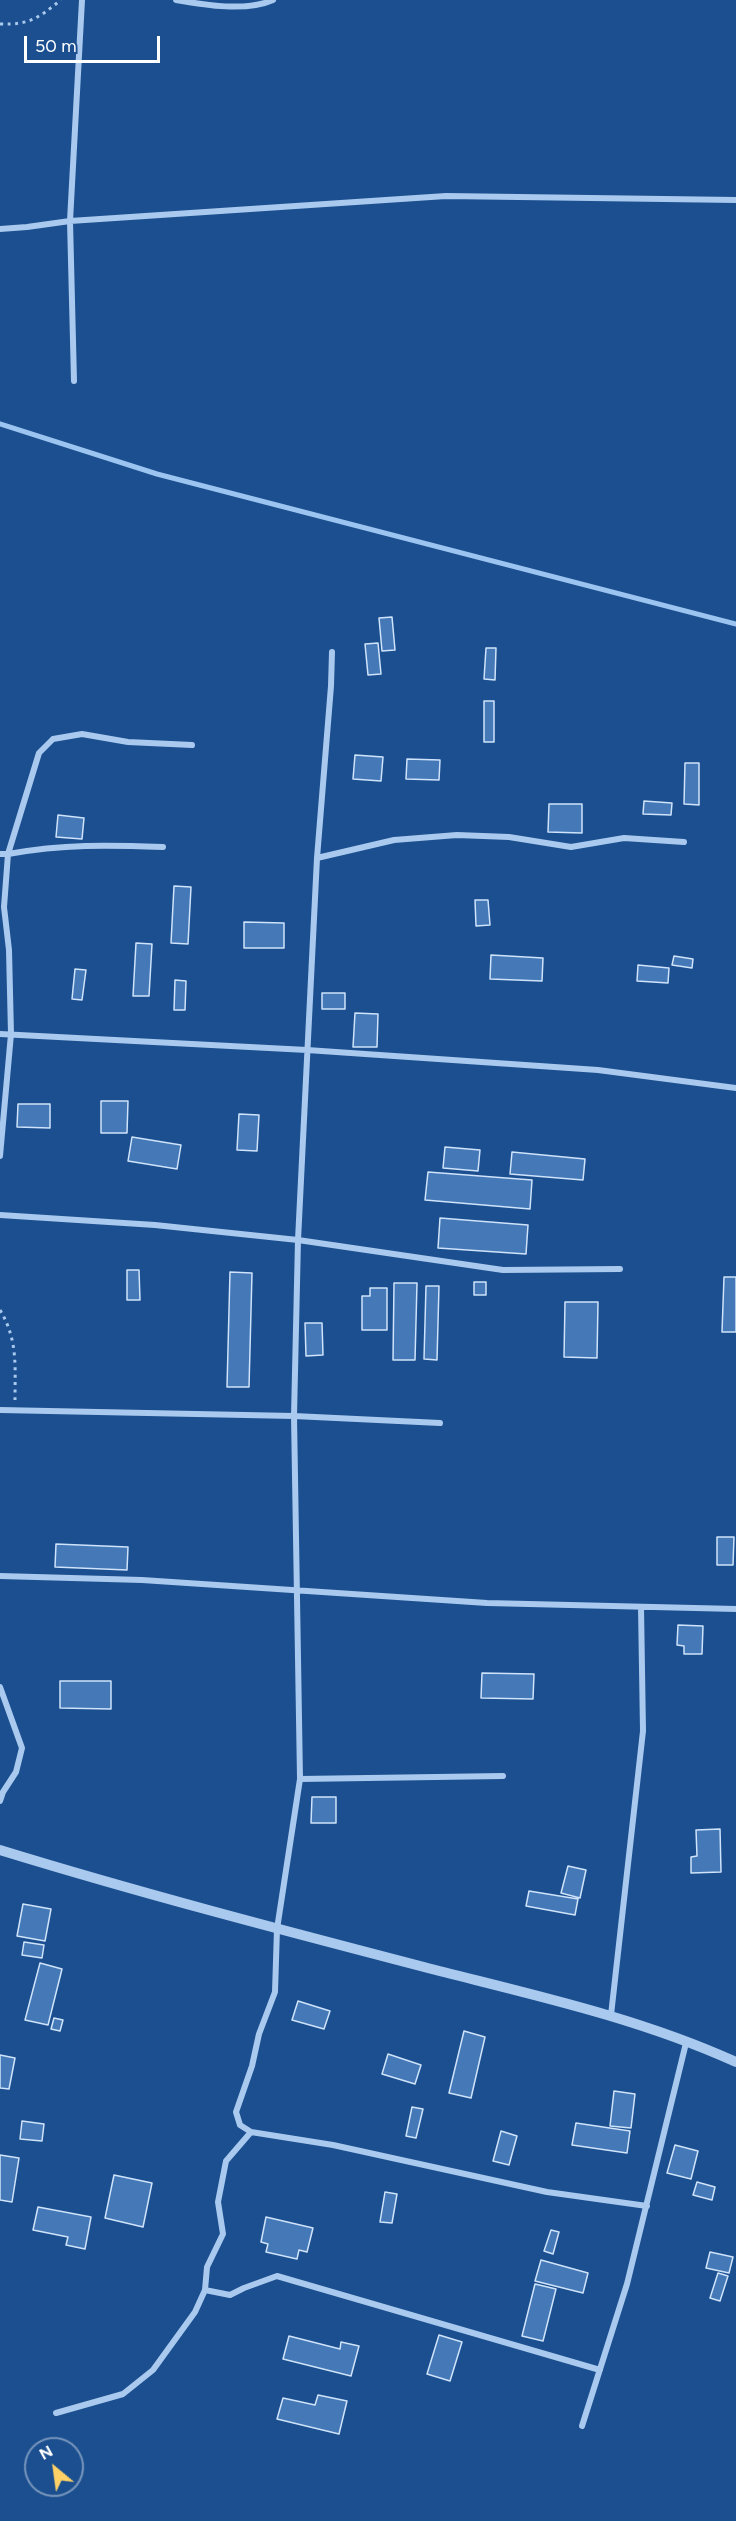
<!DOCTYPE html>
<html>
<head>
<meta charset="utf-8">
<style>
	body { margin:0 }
	#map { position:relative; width:736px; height:2521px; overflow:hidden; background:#1b4f8f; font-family:Figtree,sans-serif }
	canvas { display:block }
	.north { position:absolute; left:24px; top:2437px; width:60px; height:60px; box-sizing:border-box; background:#1b4f8f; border:2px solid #7695bc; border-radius:50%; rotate:331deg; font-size:16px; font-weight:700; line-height:24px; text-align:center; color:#fff }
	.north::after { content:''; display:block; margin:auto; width:21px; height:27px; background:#ffd166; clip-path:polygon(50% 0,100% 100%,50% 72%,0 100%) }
	.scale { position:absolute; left:24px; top:36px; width:136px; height:27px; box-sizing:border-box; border:3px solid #fff; border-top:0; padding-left:8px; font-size:18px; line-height:21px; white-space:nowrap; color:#fff; -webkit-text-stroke:4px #1b4f8f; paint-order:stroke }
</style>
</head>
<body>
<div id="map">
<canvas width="736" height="2521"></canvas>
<div class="north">N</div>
<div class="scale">50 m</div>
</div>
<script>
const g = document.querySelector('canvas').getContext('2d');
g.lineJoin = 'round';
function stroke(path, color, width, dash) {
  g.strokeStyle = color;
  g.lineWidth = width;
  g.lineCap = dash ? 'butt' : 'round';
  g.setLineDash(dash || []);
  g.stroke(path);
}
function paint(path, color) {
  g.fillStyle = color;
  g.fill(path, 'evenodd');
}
const stream = new Path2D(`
	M0,424L157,474L736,624`);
const building = new Path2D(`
	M392,617L395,650L382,651L379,618Z
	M378,643L381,674L368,675L365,644Z
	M486,648H496L495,680L484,679Z
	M484,701H494V742H484Z
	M355,755L383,757L381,781L353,779Z
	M407,759L440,760L439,780L406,779Z
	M685,763H699V805L684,804Z
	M644,801L672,803L671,815L643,814Z
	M549,804H582V833L548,832Z
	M58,815L84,818L82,839L56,837Z
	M174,886L191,887L188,944L171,943Z
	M475,900H488L490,925L476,926Z
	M244,922L284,923V948H244Z
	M136,943L152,944L149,996H133Z
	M491,955L543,958L542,981L490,979Z
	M674,956L693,959L692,968L672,965Z
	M638,965L669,968L668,983L637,981Z
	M75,969L86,970L82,1000L72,999Z
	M175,980L186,981L185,1010H174Z
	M322,993H345V1009H322Z
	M355,1013L378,1014L377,1047H353Z
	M101,1101H128L127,1133H101Z
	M18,1104H50V1128L17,1127Z
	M239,1114L259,1115L257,1151L237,1150Z
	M132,1137L181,1145L177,1169L128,1161Z
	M445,1147L480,1150L478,1171L443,1168Z
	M512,1152L585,1159L583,1180L510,1174Z
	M428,1172L532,1180L530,1209L425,1200Z
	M440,1218L528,1225L526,1254L438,1248Z
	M127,1270H139L140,1300H127Z
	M230,1272L252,1273L249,1387H227Z
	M724,1277H736V1332H722Z
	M474,1282H486V1295H474Z
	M394,1283H417L415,1360H393Z
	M426,1286H439L437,1360L424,1359Z
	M370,1288H387V1330H362V1296H370Z
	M565,1302H598L597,1358L564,1357Z
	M305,1323H322L323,1355L306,1356Z
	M717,1537H734L733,1565H717Z
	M56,1544L128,1547L127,1570L55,1567Z
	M678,1625L703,1626L702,1654H684V1646L677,1645Z
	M482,1673L534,1674L533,1699L481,1698Z
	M60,1681H111V1709L60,1708Z
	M312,1797H336V1823H311Z
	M720,1829L721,1872L691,1873V1857L697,1856L696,1830Z
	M568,1866L586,1870L580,1898L561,1893Z
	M529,1891L578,1899L575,1915L526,1906Z
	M23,1904L51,1909L45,1941L17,1936Z
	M24,1942L44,1945L42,1958L22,1955Z
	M40,1963L62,1969L48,2025L25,2020Z
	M298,2001L330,2011L324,2029L292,2020Z
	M54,2018L63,2020L60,2031L51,2029Z
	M464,2031L485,2037L471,2098L449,2093Z
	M388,2054L421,2065L415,2084L382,2074Z
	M0,2055L15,2058L9,2089L0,2088Z
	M614,2091L635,2094L631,2128L610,2126Z
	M412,2107L423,2109L416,2138L406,2136Z
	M22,2121L44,2124L42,2141L20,2139Z
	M576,2123L630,2131L627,2153L572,2145Z
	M501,2131L517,2136L509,2165L493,2161Z
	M675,2145L698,2151L691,2179L667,2173Z
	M0,2155L19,2158L12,2202L0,2200Z
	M114,2175L152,2183L143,2227L105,2218Z
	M697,2182L715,2187L712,2200L693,2195Z
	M385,2192L397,2194L392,2223L380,2222Z
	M38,2207L91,2217L85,2249L66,2245L68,2237L33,2230Z
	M266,2217L313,2228L307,2252L299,2250L297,2259L266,2252L268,2244L261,2242Z
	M551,2230L559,2232L553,2254L544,2251Z
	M710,2252L733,2257L729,2273L706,2268Z
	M541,2260L588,2273L583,2293L535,2281Z
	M718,2273L728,2276L720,2301L710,2298Z
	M535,2284L556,2289L543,2341L522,2336Z
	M439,2335L462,2342L450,2381L427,2374Z
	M289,2336L340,2349L341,2342L359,2346L351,2376L283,2359Z
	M318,2395L347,2401L339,2434L277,2419L283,2398L315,2405Z`);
const path = new Path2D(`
	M0,24C30,25 38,18 61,0
	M0,1310C18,1340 15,1366 15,1400`);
const minor = new Path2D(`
	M176,0C205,5 246,12 273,0
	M0,229L27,227L70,221L446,196L736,200
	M74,381L70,221L82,0
	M332,652L331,686L317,858L298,1240L294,1416L300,1779L277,1929L275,1992L259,2034L252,2066L236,2112L240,2125L251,2132L333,2145L547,2192L647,2206
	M163,847C107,845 64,844 8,854L39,753L53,739L82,734L128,742L192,745
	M0,854H8L4,907L9,950L11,1034L0,1156
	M317,858L394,840L457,835L509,837L571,847L624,838L684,842
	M0,1034L307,1050L598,1070L736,1088
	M0,1215L155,1225L298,1240L503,1270L620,1269
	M0,1410L294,1416L440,1423
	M0,1576L142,1580L487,1603L736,1609
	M0,1687L22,1748L16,1772L3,1792L0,1801
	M300,1779L503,1776
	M611,2015L643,1731L641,1607
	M205,2290L230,2295L244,2288L277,2276L600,2370
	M56,2413L123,2394L153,2370L195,2312L205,2290L207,2267L223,2234L218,2202L226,2161L251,2132
	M582,2426L627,2284L686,2043`);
const tertiary = new Path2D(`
	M0,1850C140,1893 282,1930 424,1967C529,1994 637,2017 736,2062`);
stroke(stream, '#9cc4f0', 5);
paint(building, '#4478b7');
stroke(building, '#cfe3fa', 1.5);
stroke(path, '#a9c9ee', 3, [3, 4.5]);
stroke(minor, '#a9c9ee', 6);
stroke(tertiary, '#a9c9ee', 10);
</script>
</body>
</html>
